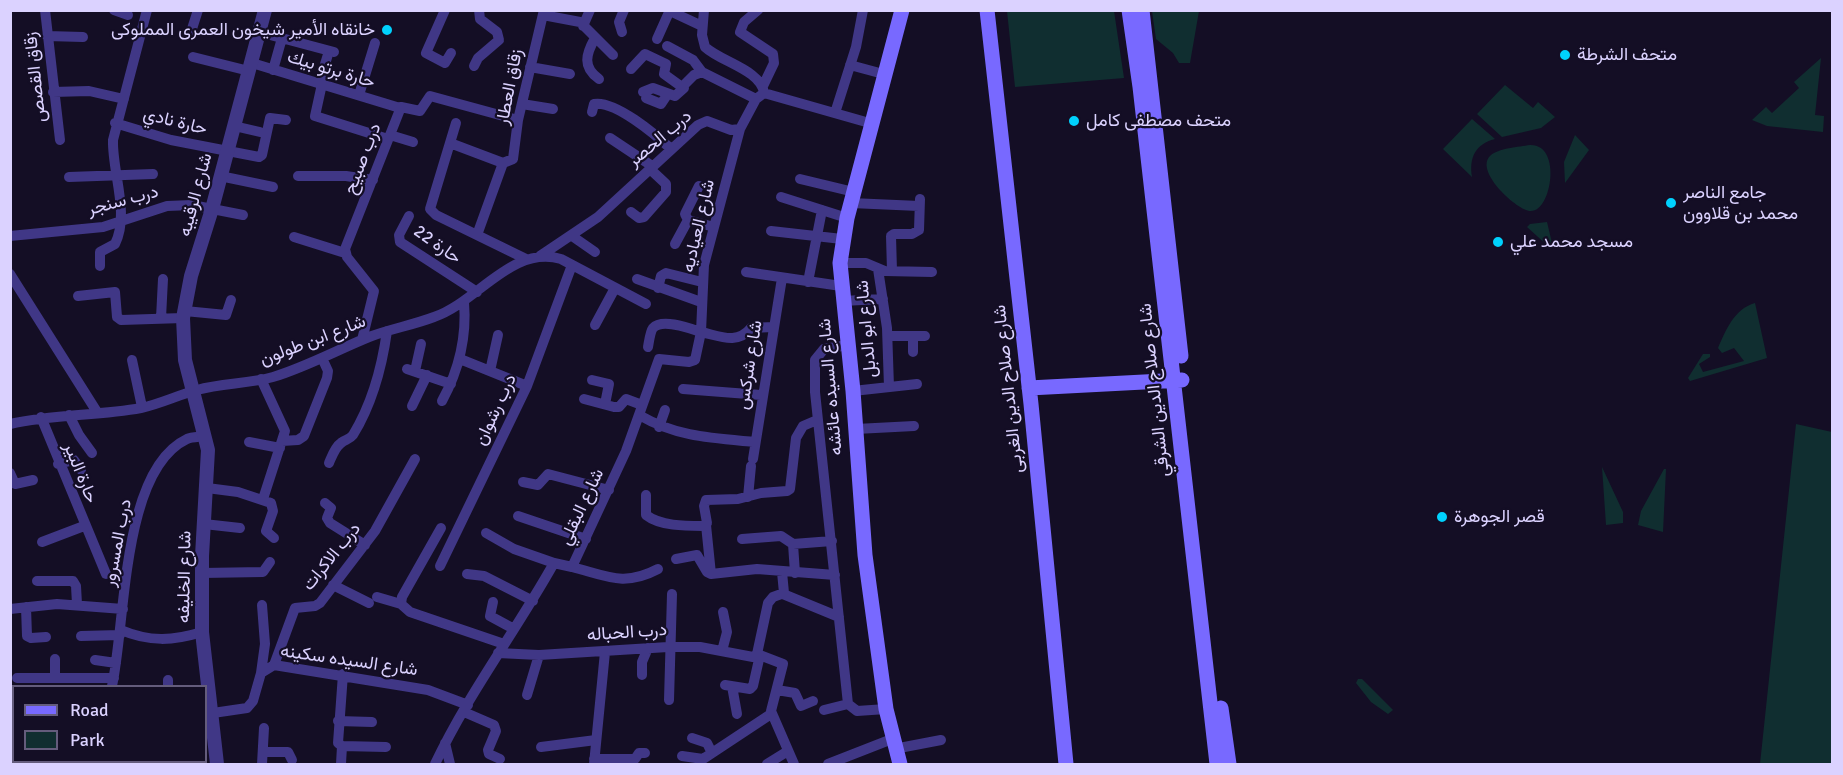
<!DOCTYPE html>
<html>
<head>
<meta charset="utf-8">
<style>
	body { margin:0 }
	#map { position:relative; width:1843px; height:775px; overflow:hidden; background:#140e25; font-family:Signika,sans-serif }
	canvas { display:block }
	.frame { position:absolute; inset:0; border:12px solid #dbd2ff; pointer-events:none }
	.legend { position:absolute; left:12px; top:685px; width:195px; height:78px; box-sizing:border-box; background:#140e25; border:2px solid #645c7c; margin:0; padding:8px 10px; list-style:none; font-size:18px; color:#dbd2ff }
	.legend li { display:flex; align-items:center; gap:12px; height:30px }
	.legend b { width:30px; border:2px solid #645c7c }
</style>
</head>
<body>
<div id="map">
<canvas width="1843" height="775"></canvas>
<div class="frame"></div>
<ul class="legend">
<li><b style="height:8px;background:#7869ff"></b>Road</li>
<li><b style="height:16px;background:#102e30"></b>Park</li>
</ul>
</div>
<script>
const g = document.querySelector('canvas').getContext('2d');
g.lineJoin = 'round';
function paint(path, color) {
  g.fillStyle = color;
  g.fill(path, 'evenodd');
}
function stroke(path, color, width, dash) {
  g.strokeStyle = color;
  g.lineWidth = width;
  g.lineCap = dash ? 'butt' : 'round';
  g.setLineDash(dash || []);
  g.stroke(path);
}
function label(font, color, halo, rows, align = 'center') {
  g.font = font + ' Signika,Vazirmatn,sans-serif';
  g.lineWidth = 4.5;
  g.setLineDash([]);
  g.textBaseline = 'middle';
  g.strokeStyle = halo;
  g.fillStyle = color;
  for (const [text, x, y, turn = 0] of rows) {
    g.save();
    g.translate(x, y);
    g.rotate((+turn || 0) * Math.PI / 180);
    g.textAlign = isNaN(turn) ? turn : align;
    if (halo) g.strokeText(text, 0, 0);
    g.fillText(text, 0, 0);
    g.restore();
  }
}
const green = new Path2D(`
	M1007,11H1114L1124,78L1015,87Z
	M1152,11H1199L1190,63H1179L1173,53L1156,39Z
	M1821,58L1815,115L1824,116L1823,132L1767,126L1752,120L1766,107L1772,113L1799,88L1794,82Z
	M1505,85L1533,108L1538,102L1555,117L1541,128L1502,137L1477,114Z
	M1472,119L1495,139C1475,144 1469,158 1472,177L1443,149Z
	M1575,135L1589,150L1565,183L1564,162Z
	M1530,145C1562,144 1552,211 1531,211C1519,212 1474,172 1490,156C1498,148 1519,147 1530,145Z
	M1547,222L1552,243L1548,246L1527,227L1530,224Z
	M1755,303L1767,358L1690,381L1688,378L1703,354H1710V357L1699,364L1703,372L1744,361L1734,348L1722,353L1718,348C1726,330 1734,309 1755,303Z
	M1796,424L1832,432V764H1760Z
	M1602,467L1623,512V523L1606,525Z
	M1664,469H1666L1663,532L1638,525L1641,511Z
	M1358,679H1362L1393,710L1388,714L1371,702L1356,683Z`);
const minor = new Path2D(`
	M45,10L60,140
	M114,10L128,15
	M445,10L426,53L445,63L451,53
	M704,10L702,35L705,47C721,62 761,70 764,93
	M758,10L744,22L740,32L773,54L774,63L763,86
	M670,11L702,26
	M543,15L580,22L613,55
	M583,26L590,10
	M191,32L198,10
	M259,32L334,52
	M622,32L619,22L624,10
	M47,36L83,37
	M595,38C586,54 582,67 599,79
	M657,39L670,10
	M667,46L693,60L702,72
	M193,57L249,71
	M252,63L400,108
	M850,65L887,75
	M474,66L478,58L499,40L497,32L480,19L479,10
	M530,67L570,74
	M631,69L645,54L666,64L664,74L682,87L694,75L702,72L756,99
	M273,70L282,38
	M319,84L329,51
	M322,84L315,116L388,139
	M53,92L89,91L124,99
	M643,92L653,88L675,96L684,88
	M359,95L375,43
	M646,98L661,104L667,95
	M522,104L553,109
	M592,112L594,104C615,100 656,135 671,149
	M835,113L856,47L863,10
	M115,123L171,140L259,157L262,155L270,118L286,120
	M456,123L430,209L436,215L526,259
	M234,126L260,132
	M390,135L413,142
	M610,138L652,166
	M450,143L503,163L477,235
	M503,163L513,159L518,120L544,10
	M220,176L273,187
	M298,176H346L373,180
	M69,177L153,174
	M800,179L854,192
	M699,186L685,214L688,220L714,227
	M781,197L847,218
	M851,203L919,206
	M631,212L639,218L644,217L666,192V184L650,169
	M409,216L399,235L400,242L477,292
	M771,231L842,239
	M10,236L103,227L167,206L192,205L243,215
	M572,236L595,252
	M294,237L345,253
	M675,244L688,220
	M540,256L598,217L698,125L707,121L731,130L740,129L756,99L764,93L873,124
	M840,263H866L885,271L932,272
	M100,266V252L115,244C130,214 112,172 113,140L147,10
	M878,269L887,328L889,387
	M892,271L891,236L894,234H912L919,230L920,199
	M746,272L841,286
	M10,274L97,412
	M637,279L701,302
	M808,282L822,210
	M658,288L661,276L666,273L702,282
	M78,296L115,292L117,317L121,320L183,318
	M842,301L883,299
	M185,311L226,315L231,300
	M161,318L163,279
	M595,325L615,288
	M888,336H925
	M913,336V352
	M362,340L374,291L347,257L345,249L401,107L420,111L430,96L518,120
	M848,345L824,349L815,360V392L848,704L857,711L886,709
	M648,347C649,342 650,332 653,328C662,318 689,328 701,332L704,265L740,129
	M460,359L527,386
	M132,360L142,407
	M407,369L451,384
	M415,371L421,344
	M490,371L498,335
	M261,379L285,431L263,499
	M592,380L609,384L605,404
	M683,389L761,395
	M853,391L917,384
	M584,399L614,407H619L626,399L642,405
	M442,401C459,370 467,338 464,302
	M412,406L427,375
	M69,415L79,435L92,453
	M639,415C677,437 711,438 755,442
	M41,417L106,574
	M10,424C54,414 97,416 141,408C160,404 178,395 197,390C222,383 248,384 273,377C306,367 337,350 369,337C390,329 413,325 434,317C478,302 511,245 561,259L646,304
	M659,427L665,410
	M856,429L914,426
	M282,441L298,440L304,436L327,378L328,371L322,358
	M249,442L280,448
	M753,459L782,278
	M329,463C332,456 335,447 341,443C346,439 349,440 353,435C372,404 382,367 387,331
	M58,464L74,460L81,470
	M10,473L15,484L33,480
	M523,482L538,485L548,474L609,490
	M207,488L238,492L271,503L273,511L266,531L274,538
	M646,495V515C660,526 685,526 703,526L707,523L704,506L706,500L738,499L761,493L787,491L790,489L796,438L803,426L817,420
	M748,497L751,466
	M325,503L331,508L327,518L330,523L365,545
	M518,516L586,539
	M204,524L240,528
	M706,525L711,574
	M441,528L402,597L401,604L410,612L504,644
	M486,533L514,549L554,563
	M742,539L781,536L793,544L832,541
	M42,542L84,526
	M793,544L795,573
	M676,559L697,555L707,572L711,574L757,569L835,575
	M440,566L527,386L572,265
	M572,567C607,576 624,587 658,569
	M202,573L263,572L270,562
	M467,574L484,576L533,601
	M37,581H73L76,586L77,604
	M333,585L369,603
	M783,594L839,617
	M377,597L401,604
	M493,602L490,616L514,629
	M26,607L27,636L31,638L46,637
	M10,609L57,604L123,609
	M121,630C149,642 173,641 202,632
	M81,636L120,635
	M722,651L727,632L723,612
	M498,653L539,655L668,647H700L753,657L757,654L768,603L773,597L784,593L782,572
	M757,654L783,664L771,711L794,764
	M55,659V678
	M95,660L116,663
	M274,665L295,608L315,606L320,603L375,531L415,459
	M261,673L265,644L262,605
	M343,674L338,743L342,746L386,747
	M642,675V662L648,648
	M17,678H114
	M168,680V686
	M725,685L750,689L753,686L760,655
	M112,686C126,623 121,470 187,439C192,437 200,437 205,436
	M732,686L737,714
	M777,690L795,693L801,706L813,701
	M527,695L539,655
	M669,700L672,594
	M824,710L848,704
	M464,712L494,725L496,731L488,750L489,754L500,759
	M213,713L247,708L253,701L261,673L274,665L428,690L468,705
	M338,721L372,722
	M692,738L707,743L712,753
	M445,743L450,764
	M541,747L596,740
	M894,749L941,740
	M263,752H288L292,760
	M10,754L14,758
	M682,756L703,759L771,714
	M594,759H635L639,753H645
	M90,764L91,762
	M262,764L264,728
	M341,764L342,746
	M435,764C468,694 516,631 554,563L572,567L626,451L659,359L689,362L695,360L701,332C720,336 737,345 751,328L773,327
	M594,764L605,652
	M767,764L788,751
	M828,764L892,739`);
const tertiary = new Path2D(`
	M217,764L202,632V556L208,450L185,360L183,318L191,276L212,209L265,10`);
const secondary = new Path2D(`
	M987,10L1031,404L1066,764
	M1129,10L1140,87L1217,764
	M1142,10L1181,356
	M1029,388L1182,380
	M1221,708L1229,764
	M900,764L886,709L865,555L853,391L840,263L847,218L902,10`);
const markers = [
	[387,30,6,"#00d1fd"],
	[1565,55,6,"#00d1fd"],
	[1074,121,6,"#00d1fd"],
	[1671,203,6,"#00d1fd"],
	[1498,242,6,"#00d1fd"],
	[1442,517,6,"#00d1fd"]
];
const poiNames = [
	["خانقاه الأمير شيخون العمرى المملوكى",375,30,"right"],
	["متحف الشرطة",1577,55],
	["متحف مصطفى كامل",1086,121],
	["جامع الناصر",1683,193],
	["محمد بن قلاوون",1683,214],
	["مسجد محمد علي",1510,242],
	["قصر الجوهرة",1454,517]
];
const streetNames = [
	["حارة برتو بيك",331,70,17],
	["زقاق القصص",36,77,-96],
	["زقاق العطار",510,87,-79],
	["حارة نادي",175,122,14],
	["درب الحصر",660,139,-40],
	["درب صبيح",363,159,-69],
	["شارع الرقيبه",196,195,-75],
	["درب سنجر",123,201,-15],
	["شارع العياديه",699,226,-77],
	["حارة 22",437,245,35],
	["شارع ابو الدبل",867,329,-95],
	["شارع ابن طولون",313,341,-21],
	["شارع شركس",750,365,-81],
	["شارع السيده عائشه",831,387,-95],
	["شارع صلاح الدين الغربى",1009,389,-96],
	["شارع صلاح الدين الشرقي",1155,390,-96],
	["درب رشوان",496,410,-65],
	["حارة البير",80,473,68],
	["شارع البقلي",582,507,-65],
	["درب المسرور",118,543,-79],
	["درب الاكرات",332,557,-51],
	["شارع الخليفه",185,577,-89],
	["درب الحباله",627,633,-4],
	["شارع السيده سكينه",349,661,8]
];
paint(green, '#102e30');
stroke(minor, '#403786', 10);
stroke(tertiary, '#403786', 14);
stroke(secondary, '#7869ff', 15);
for (const [x, y, r, color] of markers) {
  const dot = new Path2D();
  dot.arc(x, y, r, 0, 2 * Math.PI);
  g.fillStyle = color;
  g.fill(dot);
  stroke(dot, '#140e25', 2);
}
label('18px', '#dbd2ff', '#140e25', poiNames, 'left');
label('18px', '#dbd2ff', '#140e25', streetNames);
</script>
</body>
</html>
